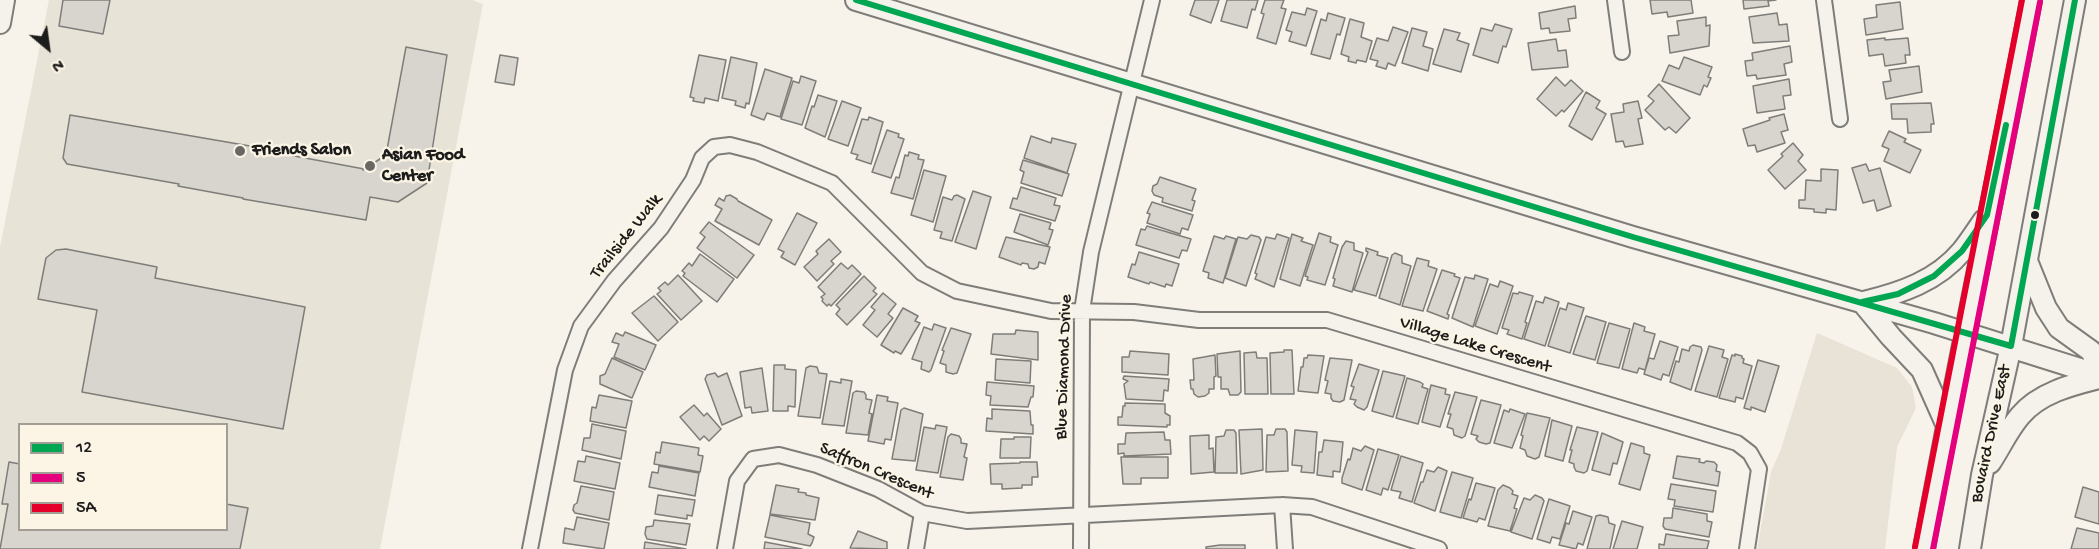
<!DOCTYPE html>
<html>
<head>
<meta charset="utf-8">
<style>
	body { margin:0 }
	#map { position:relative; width:2099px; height:549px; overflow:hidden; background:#f7f3ea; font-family:"Gochi Hand",sans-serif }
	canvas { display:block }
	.legend { position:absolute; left:18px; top:423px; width:210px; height:108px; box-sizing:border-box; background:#fcf5e5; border:2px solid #a29e95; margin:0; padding:8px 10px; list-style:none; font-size:18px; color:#1c1c1c }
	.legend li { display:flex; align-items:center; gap:12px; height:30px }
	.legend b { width:30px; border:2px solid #a29e95 }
	.north { position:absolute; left:18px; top:18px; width:60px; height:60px; -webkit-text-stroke:4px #fcf5e5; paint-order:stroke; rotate:151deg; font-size:16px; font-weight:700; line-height:24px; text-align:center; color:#1c1c1c }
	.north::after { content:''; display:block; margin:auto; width:21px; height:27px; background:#1c1c1c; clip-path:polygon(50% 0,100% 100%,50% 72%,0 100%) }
</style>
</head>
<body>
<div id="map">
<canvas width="2099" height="549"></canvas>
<ul class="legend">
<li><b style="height:8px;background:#00a651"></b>12</li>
<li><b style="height:8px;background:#e5007d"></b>5</li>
<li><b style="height:8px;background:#e4002b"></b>5A</li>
</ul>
<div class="north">N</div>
</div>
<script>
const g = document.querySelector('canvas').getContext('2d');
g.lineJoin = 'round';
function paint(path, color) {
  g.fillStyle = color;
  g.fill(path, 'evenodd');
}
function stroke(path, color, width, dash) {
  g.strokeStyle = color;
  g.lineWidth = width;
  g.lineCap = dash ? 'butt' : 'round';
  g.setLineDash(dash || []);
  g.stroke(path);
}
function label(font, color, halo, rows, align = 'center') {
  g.font = font + ' "Gochi Hand",sans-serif';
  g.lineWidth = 4.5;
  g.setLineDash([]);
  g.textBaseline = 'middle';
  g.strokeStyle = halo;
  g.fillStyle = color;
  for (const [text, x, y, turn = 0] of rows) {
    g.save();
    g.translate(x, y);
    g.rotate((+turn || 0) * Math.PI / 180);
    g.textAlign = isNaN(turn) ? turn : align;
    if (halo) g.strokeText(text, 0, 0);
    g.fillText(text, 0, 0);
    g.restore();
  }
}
const built = new Path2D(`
	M49,0H472L483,4L380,549H0V247ZM20,424H226V530H20Z`);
const green = new Path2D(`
	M1817,333L1897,368L1912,387L1916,408L1897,447L1885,549H1757L1771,472L1781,449Z`);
const building = new Path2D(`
	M63,0H110L103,34L59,26Z
	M1195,0H1219L1211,23L1190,15Z
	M1227,0H1258L1255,10L1252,9L1247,28L1221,21Z
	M1265,0H1284L1281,8L1286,9L1276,44L1257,38L1264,14L1261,13Z
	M1650,0H1691L1693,13L1668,17L1667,12L1652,14Z
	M1743,0H1776L1768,1L1769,6L1744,9Z
	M1900,2L1903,29L1866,35L1864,19L1877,17L1876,5Z
	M1575,6L1576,18L1568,19L1570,31L1550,33L1549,28L1541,29L1539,13Z
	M1307,8L1317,11L1306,46L1289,41L1292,32L1286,30L1292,12L1305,15Z
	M1328,13L1345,18L1340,35L1337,34L1330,59L1311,54L1321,19L1326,21Z
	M1777,13L1779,25L1787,24L1789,41L1753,43L1749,17Z
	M1706,17V26L1710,25L1709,46L1670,53L1668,36L1679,35L1677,21Z
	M1350,19L1364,23L1361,37L1372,41L1366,62L1357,60L1356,63L1348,61L1349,57L1341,54Z
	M1495,24L1512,29L1506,47L1503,46L1498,63L1473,55L1481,28L1492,31Z
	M1393,27L1408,32L1395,66L1388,63L1386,69L1376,66L1378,61L1370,59L1377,38L1388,41Z
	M1412,28L1427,32L1423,46L1433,49L1428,71L1402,63Z
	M1444,29L1460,33L1457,40L1469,44L1461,72L1433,64Z
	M1885,38V40L1908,38L1910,55H1905L1906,63L1885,66L1883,54L1869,56L1867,40Z
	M1556,39L1558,51L1566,50L1568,67L1532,70L1528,43Z
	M1790,46L1792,62L1784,64L1786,75L1757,79L1756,75L1747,76L1745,61L1753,60L1752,53Z
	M406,47L447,55L427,183L398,202L370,197L366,220L243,199V198L178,186L179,184L67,164L63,158L70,115L273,150V152L364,169L363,170L386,155Z
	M500,55L518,58L514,85L495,82Z
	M699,55L726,60L718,101L705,98L704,103L693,101L694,98L690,97Z
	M731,57L757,63L749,104L746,103L745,108L735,105L736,101L722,98Z
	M1684,57L1712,67L1708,77L1711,78L1707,87L1704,85L1700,95L1662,81L1669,65L1679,69Z
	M1919,66L1922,92L1886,99L1883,82L1891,81L1889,70Z
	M765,69L792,78L780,117L767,113L764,120L751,115Z
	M801,76L816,81L802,125L781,119L793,81L799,83Z
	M1556,77L1565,86L1571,80L1583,91L1564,112L1562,110L1556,116L1537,99Z
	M1789,79L1791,95L1783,96L1785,109L1757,113L1753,86Z
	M1659,84L1690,118L1676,133L1669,127L1665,130L1645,110L1654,101L1648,96Z
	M1586,92L1600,101L1596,108L1606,114L1592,140L1569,126Z
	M818,95L837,101L825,137L805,128L812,106L814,107Z
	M842,101L861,108L848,146L828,139Z
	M1638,101L1642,118L1638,119L1643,144L1625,147L1623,141L1616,142L1611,114L1624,112L1623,104Z
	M1931,103L1934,124H1931V132L1908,133L1907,119H1892L1891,104Z
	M1784,114L1788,130L1781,132L1785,143L1757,152L1755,145L1748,146L1743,129L1770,120L1769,118Z
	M869,117L883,122L871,164L856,159L858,155L851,153L862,119L868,120Z
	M887,130L899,134L898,137L904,139L891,178L872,172Z
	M1889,131L1906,139L1904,142L1921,150L1910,173L1884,161L1889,149L1882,146Z
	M1031,136L1051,143L1052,138L1076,144L1067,173L1024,158Z
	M1793,143L1803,155L1798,161L1806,170L1785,189L1768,170L1783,156L1781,154Z
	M909,152L919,155L918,159L924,160L913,199L891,193L896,177L899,178L905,155L908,156Z
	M1023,160L1069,174L1062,196L1021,183L1024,172L1020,170Z
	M1866,164L1869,171L1880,168L1891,206L1877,211L1874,200L1863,203L1852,168Z
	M1821,169L1838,170L1836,210L1826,209V213L1814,212V209L1799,208V200H1805L1806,180L1821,181Z
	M924,170L946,176L933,222L911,215Z
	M1160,177L1196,189L1192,200L1195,201L1192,211L1162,202L1163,198L1154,195L1152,191L1153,186L1157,184Z
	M1021,187L1056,198L1054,205L1060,206L1055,221L1010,208L1013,198L1017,199Z
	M973,191L991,197L976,249L955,242Z
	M730,195L737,199L738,201L772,220L759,245L715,221L722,209L715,205L719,198L724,201L726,196Z
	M957,195L965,199L952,241L940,238L942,232L934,230L943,197L952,200L954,196Z
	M1152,202L1193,215L1188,230L1182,228L1180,234L1147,223L1150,214L1147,213Z
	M797,213L817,223L795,265L781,257L784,252L778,249Z
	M1020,214L1051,223L1049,229L1053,230L1048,245L1014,232Z
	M709,222L754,255L737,278L697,248L705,237L700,233Z
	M1147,226L1191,239L1187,251L1182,250L1179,258L1136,245L1141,229L1145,230Z
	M1319,233L1331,237L1330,242L1338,245L1325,285L1307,280L1308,277L1305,276Z
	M1277,234L1289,238L1274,287L1255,279L1257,274L1255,273L1266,237L1275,239Z
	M1292,234L1303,238L1301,241L1313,245L1300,286L1280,279Z
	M1251,235L1259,237L1261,240L1246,286L1225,278L1238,237L1247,239Z
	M1214,236L1224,239L1226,236L1236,239L1223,283L1208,278L1209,273L1203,271Z
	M1006,237L1050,247L1045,264L1039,262L1038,267L1034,269L1029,268L1028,264L1022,263L1021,265L999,257Z
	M829,239L841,252L831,261L834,264L817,281L804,267L818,254L816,251Z
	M1346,241L1354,243V250L1363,253L1352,292L1333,286L1335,279L1333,278L1342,247Z
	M1366,248L1378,252L1377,255L1388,258L1376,296L1354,290L1368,252L1366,251Z
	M66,249L157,267L155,278L305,307L283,429L82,392L97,310L38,299L46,258L56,250Z
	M1139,252L1179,264L1172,286L1166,284L1165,287L1150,282L1149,284L1128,277L1132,264L1135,265Z
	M1395,253L1402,256V263L1411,266L1400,305L1379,298L1392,255Z
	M700,254L734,279L717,302L683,276L685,273L682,271L689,263L692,266Z
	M1417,258L1429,261L1428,266L1437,269L1423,311L1402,306Z
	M841,263L848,269L852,265L861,274L831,306L829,304L827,306L822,301L823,299L821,297L825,294L818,287Z
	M1442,270L1455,274L1454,276L1460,278L1447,314L1449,315L1448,319L1427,311Z
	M678,275L702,301L681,320L657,294L661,291L658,288L665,282L668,285Z
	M1475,275L1488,279L1473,327L1452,318L1465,277L1474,279Z
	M864,276L876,288L873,291L877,294L847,325L836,314L840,309L836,305Z
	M1500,281L1513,286L1497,334L1475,326L1490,284L1498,287Z
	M1519,292L1533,296L1525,322L1527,323L1522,339L1507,334L1509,330L1502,328L1513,293L1518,294Z
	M883,293L896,304L888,314L893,318L877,337L863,325L875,310L871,307Z
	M654,296L678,322L658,341L632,313Z
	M1545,297L1559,302L1545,346L1524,339L1536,301L1543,303Z
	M1568,303L1584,308L1570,353L1548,346L1560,308L1566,310Z
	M903,308L918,316L915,321L920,323L901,354L895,351L894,353L881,345Z
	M1586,316L1606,322L1595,360L1573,354Z
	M1609,323L1630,329L1619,368L1597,363Z
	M1634,323L1645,327L1644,331L1655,334L1645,370L1639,368L1637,373L1622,369Z
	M934,324L946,328L931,370L929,372L921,369L922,362L912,359L924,327L932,330Z
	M951,328L971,334L957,373L953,374L946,372V365L940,363L944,351L942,350Z
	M1016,330L1038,332V360L991,354L993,334H1015Z
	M625,332L656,345L645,370L614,357L619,344L612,342L616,333L623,336Z
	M1660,341L1678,347L1669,376L1663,374L1661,380L1644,374L1649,358L1654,359Z
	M1693,345L1701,347L1702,350L1691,390L1670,382L1676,361L1679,362L1682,349L1689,351L1690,347Z
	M1709,346L1724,350L1722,357L1728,359L1717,397L1695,391Z
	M1284,350H1292L1294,394H1271L1270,353L1284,352Z
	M1130,351L1169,354L1168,375L1122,372V357H1129Z
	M1240,351L1241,392L1238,395H1230L1228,389H1221V377H1218L1217,354Z
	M1256,352L1257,358H1267L1268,394H1245L1244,353Z
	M1735,354L1742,356V358L1744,359L1743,363L1752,366L1743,399L1736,397L1735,402L1719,398L1732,355L1735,356Z
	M1215,355L1216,376L1214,377V389H1209V393L1205,396L1198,397L1194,394L1193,389H1191L1190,380H1194L1193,359Z
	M1308,355L1324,356L1318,393L1298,391L1301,367H1303L1304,358H1307Z
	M612,358L643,372L632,398L600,384V376L605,374Z
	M1330,358L1352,360L1344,400L1340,402L1333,401L1331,398V394L1325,393L1328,381L1325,380Z
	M996,359L1031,361L1030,383L995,380Z
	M1758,360L1779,366L1765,412L1751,407V410L1744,408Z
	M1359,364L1379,370L1367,407L1364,410L1357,407L1354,404L1356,400L1350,399L1354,387L1351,386Z
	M774,365H785V369L796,370L795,407L788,406V411H773Z
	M810,366L817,367L819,373L827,374L820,418L798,416L806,368Z
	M762,368L768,411L752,413L751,407L745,408L740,372Z
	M1383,371L1405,376L1393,417L1372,411Z
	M715,373L718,377L727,373L742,416L722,425L705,379L707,375Z
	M1124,376L1169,379L1168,391L1164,390L1163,401L1126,399L1124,384L1128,381L1123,379Z
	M1407,378L1420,382L1423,384L1422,387L1428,389L1418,424L1396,418Z
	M841,379L852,381L844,426L822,424L830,381L841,383Z
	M987,382L1034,386L1033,397H1031L1028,407L990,405L991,396L986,395Z
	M1431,385L1446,389L1445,394L1450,395L1440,427L1422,422Z
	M856,391L864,392L866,395V399L872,400L869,413L872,414L868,435L846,433L853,393Z
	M1455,392L1477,397L1465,436L1462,438L1454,435L1453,429L1447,427L1451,414H1448Z
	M599,395L632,401L626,428L590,421L592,407L596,408Z
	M877,395L888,397L887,401L898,403L891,440L885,439L884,444L868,441Z
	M1481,400L1501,405L1490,443L1486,444L1479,442L1476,439L1478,436L1471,434Z
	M1125,403L1165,404V413L1170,416V425H1167V427L1118,425V417H1122L1123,406H1125Z
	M694,405L704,416L707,413L721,429L709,441L704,436L700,440L680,417Z
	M904,408L923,414L915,461L892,459L901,410Z
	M992,409L1030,411L1031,425H1033V434L986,431L987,418L992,419Z
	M1510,409L1525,414L1512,448L1494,443L1504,410L1509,412Z
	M1527,413L1550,418L1539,457L1535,459L1527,456L1525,450L1520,448L1523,436L1521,435Z
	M1552,420L1572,426L1563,461L1545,456Z
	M592,424L626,431L621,459L582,450L584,438H590Z
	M936,425L947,427L938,473L916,470L924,427L935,429Z
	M1577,427L1598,432L1587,471L1584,473L1576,471L1574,467V464L1569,462L1572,450H1570Z
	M1262,429L1263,470L1241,474L1239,430Z
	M1276,429H1285L1287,432L1288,471L1266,472L1267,435H1274Z
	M1226,430H1234L1236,433L1237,473H1215L1216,437L1224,436Z
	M1295,430L1317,432L1314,473L1301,472L1302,466L1292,465Z
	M1164,432L1165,440H1170L1171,454L1124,456V453L1118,454V444H1125L1126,433Z
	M1602,433L1623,442L1617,464L1613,463L1610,475L1592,470Z
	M951,434L959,436L961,439V443L967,444L964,457L967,458L963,480L940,477L948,437Z
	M1209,435V449L1213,448L1214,472L1191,474L1190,436Z
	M1014,437H1031L1030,458H1000L1001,439H1014Z
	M1324,440L1343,442L1340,472L1333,471V477L1317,475L1319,452H1322Z
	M662,442L699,448L698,455L703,456L700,472L654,464L656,452L660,453Z
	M1631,443L1644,447V453L1650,455L1640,490L1619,484Z
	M1365,446L1374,450L1362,490L1342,483V478L1348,459L1350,460L1353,448L1361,451Z
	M1378,449L1399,455L1388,490L1383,488L1381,495L1366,490Z
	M586,456L620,463L615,489L574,481L578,461L585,462Z
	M1401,456L1423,463L1412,502L1399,498L1401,492L1391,490Z
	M1677,456L1700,459L1699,462L1704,463L1706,461L1714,462L1717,465L1716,471L1720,472L1718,486L1673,478Z
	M1121,457H1168V478H1141V484H1123Z
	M9,462L20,464V530H226V504L248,508L240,549H0L8,504H2Z
	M1020,462H1037L1038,477H1032V485H1022V488L1002,489V484H991L990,464L1020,463Z
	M659,466L699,473L695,496L649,487L652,472L658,473Z
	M1438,467L1447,471L1435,511L1414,503L1421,482H1423L1427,470L1434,472Z
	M1452,472L1473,478L1461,518L1440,512Z
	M1476,483L1495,488L1485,520L1479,518L1477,522L1463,518L1469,499L1471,500Z
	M1671,484L1716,491L1713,512L1674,506L1675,500L1668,499Z
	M776,485L799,489L798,492L806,493V495L819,498L815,520L770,514Z
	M1503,485L1510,488L1513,491L1512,494L1518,496L1514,508L1517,509L1510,531L1488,526L1498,490Z
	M581,486L614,492L609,520L575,513L573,510L574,505L577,503Z
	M2083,487L2099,492V524L2075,517Z
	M658,495L695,500L692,516L687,515V519L655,514Z
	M1535,495L1542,498L1544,501L1532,539L1511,532L1524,498L1530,500Z
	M1549,499L1570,506L1560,539L1552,537L1550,543L1537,539Z
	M1673,508L1707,514V521L1712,522L1709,537L1665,529L1663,526L1664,518H1672Z
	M1573,511L1592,517L1583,545L1578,543L1576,549L1559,545L1566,523L1569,524Z
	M770,515L810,523L808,534L814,537L812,543L810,546L765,537Z
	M1600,515L1608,517L1609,523L1615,525L1610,549H1587L1596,516Z
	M577,517L609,523L604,549L563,543L565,528L574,530Z
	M654,520L690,524L686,545L647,539L645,534L646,527L653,526Z
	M1622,521L1643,527L1637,549H1613Z
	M2077,528L2099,533V549H2071Z
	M858,531L887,542V549L850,548Z
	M1666,534L1709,541L1707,549H1659V544L1664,545Z
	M645,542L686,549H644Z
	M765,542L802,549H764Z
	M1220,545H1245V549H1206V547Z`);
const street = new Path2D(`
	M1615,0L1622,52
	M1824,0L1840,119
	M1282,505L1285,549
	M530,549L565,370L581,326L614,281L661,228L693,180L702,158L714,147L730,145L757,152L832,183L922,273L957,291L1051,311L1134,312L1199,320H1327L1737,443L1750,453L1759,469L1747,549
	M725,549L737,481L753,459L779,455L817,465L878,489L922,513L967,521L1282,505L1312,507L1439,549
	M916,549L922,513
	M1081,549L1082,311L1091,252L1152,0`);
const secondary = new Path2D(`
	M856,0L1633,237L1934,323L2099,375
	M0,23L4,0
	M2027,261L2046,308L2059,328L2091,351L2099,367
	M1862,302L1891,337L1922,370L1947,426
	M1864,302C1901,293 1937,281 1962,251C1970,241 1977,230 1984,220
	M1990,463C2000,448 2008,430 2020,416C2039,393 2071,385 2099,378
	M1924,549C1957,366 1997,183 2031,0
	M1970,549L1982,475L2011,346L2075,0`);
const bus1 = new Path2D(`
	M856,0L1633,237L2011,346L2075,0
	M1862,302L1898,294L1934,276L1962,251L1987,215L2006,125`);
const bus2 = new Path2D(`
	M1933,549L2040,2`);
const bus3 = new Path2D(`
	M1915,547L2022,0`);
const markers = [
	[240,151,6,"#696764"],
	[370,166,6,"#696764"],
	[2035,215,5,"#1c1c1c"]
];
const poiNames = [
	["Friends Salon",252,151],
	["Asian Food",382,156],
	["Center",382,177]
];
const streetNames = [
	["Trailside Walk",627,237,-51],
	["Village Lake Crescent",1475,346,17],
	["Blue Diamond Drive",1065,367,-88],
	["Bovaird Drive East",1992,434,-78],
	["Saffron Crescent",876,472,23]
];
paint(built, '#e8e3d7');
paint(green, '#e8e2d7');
paint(building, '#d8d5cf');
stroke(building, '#7f7d79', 1.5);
stroke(street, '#7f7d79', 18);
stroke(secondary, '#7f7d79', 24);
stroke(street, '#f5f2ec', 14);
stroke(secondary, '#f5f2ec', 20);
stroke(bus1, '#00a651', 6);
stroke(bus2, '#e5007d', 6);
stroke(bus3, '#e4002b', 6);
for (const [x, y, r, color] of markers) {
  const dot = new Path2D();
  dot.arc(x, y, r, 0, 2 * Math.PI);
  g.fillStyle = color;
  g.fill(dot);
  stroke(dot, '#fcf5e5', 2);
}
label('bold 18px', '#1c1c1c', '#fcf5e5', poiNames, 'left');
label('18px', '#1c1c1c', '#fcf5e5', streetNames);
</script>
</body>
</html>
